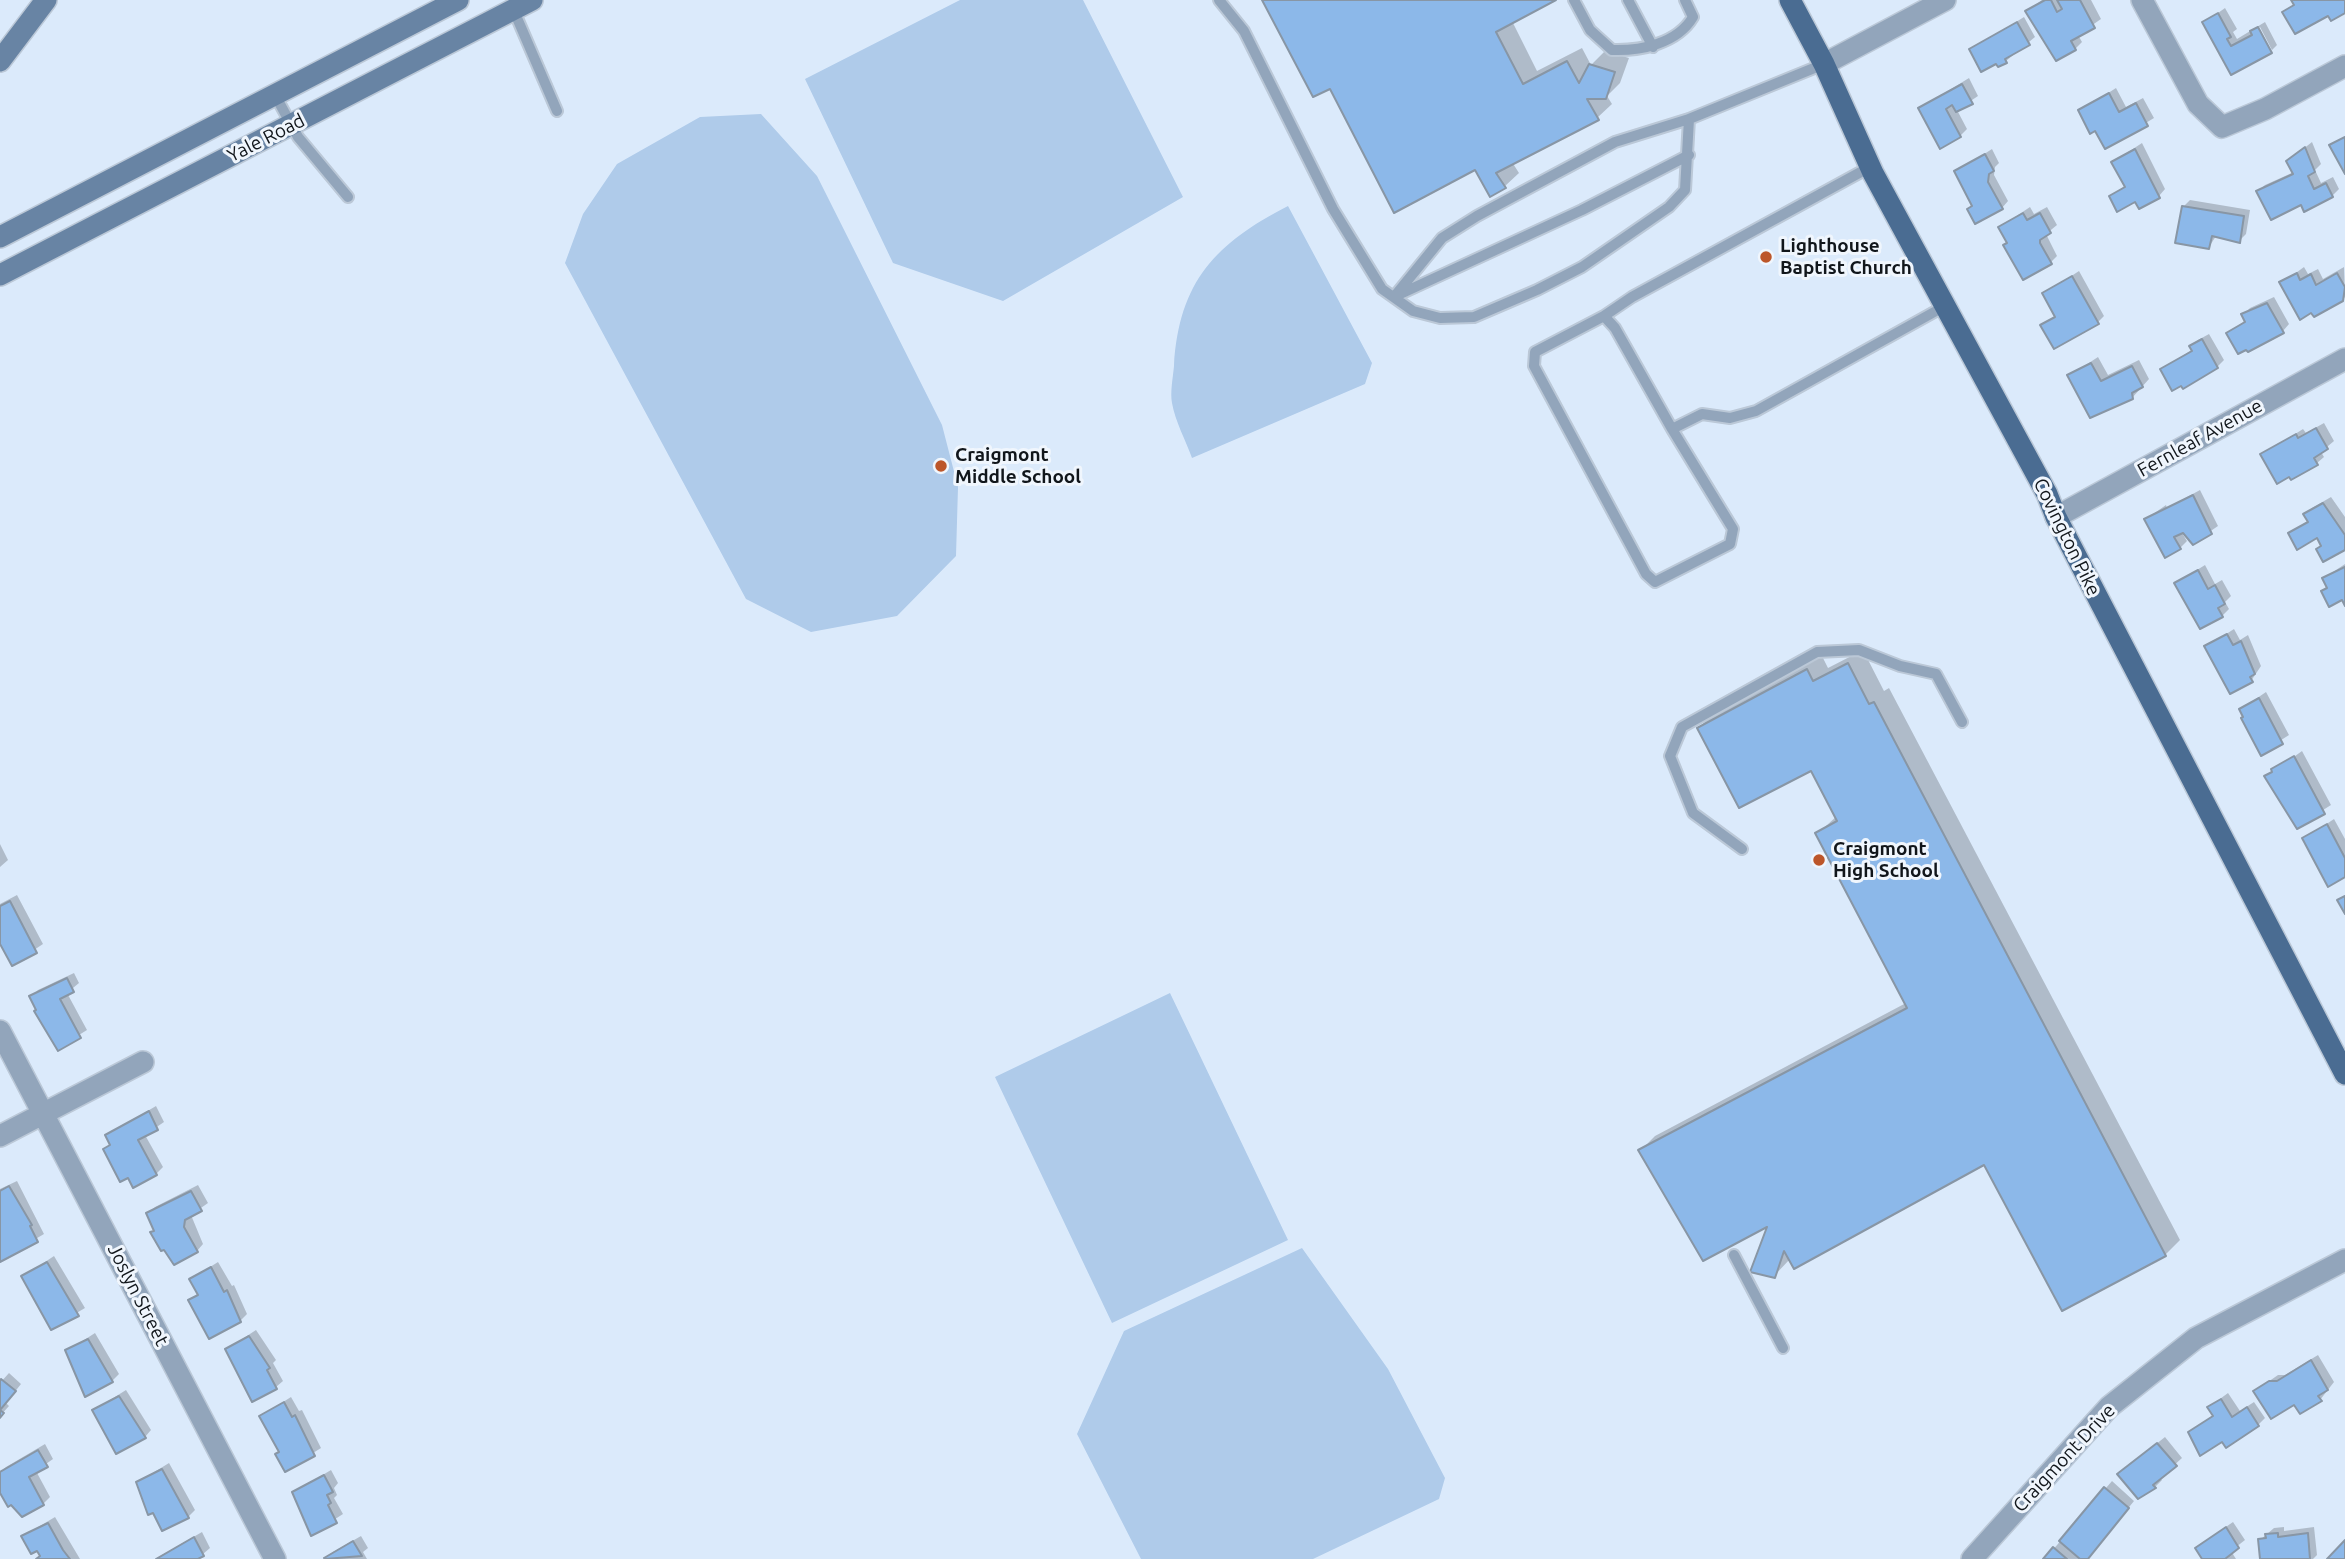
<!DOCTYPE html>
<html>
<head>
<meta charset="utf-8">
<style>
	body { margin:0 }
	canvas { display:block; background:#dbeafb }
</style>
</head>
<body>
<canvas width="2345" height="1559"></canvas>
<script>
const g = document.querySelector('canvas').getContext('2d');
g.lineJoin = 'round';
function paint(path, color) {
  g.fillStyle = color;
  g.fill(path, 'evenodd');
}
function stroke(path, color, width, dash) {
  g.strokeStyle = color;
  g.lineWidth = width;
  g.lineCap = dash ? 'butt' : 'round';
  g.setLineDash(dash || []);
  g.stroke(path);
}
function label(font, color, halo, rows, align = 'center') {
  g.font = font + ' Ubuntu,sans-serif';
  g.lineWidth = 6;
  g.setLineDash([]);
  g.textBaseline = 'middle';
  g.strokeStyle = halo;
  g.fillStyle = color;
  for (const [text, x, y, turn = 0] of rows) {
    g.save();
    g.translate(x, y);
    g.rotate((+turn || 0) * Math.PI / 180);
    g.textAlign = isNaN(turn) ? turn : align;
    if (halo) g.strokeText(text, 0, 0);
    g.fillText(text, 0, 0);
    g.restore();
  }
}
const green = new Path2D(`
	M960,0H1083L1183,197L1003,301L893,263L805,79Z
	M761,114L817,176L942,425L958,487L956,556L897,616L811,632L746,599L565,263L583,214L617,164L700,117Z
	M1288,206L1372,363L1365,384L1192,458C1186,441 1175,421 1172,403C1170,392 1173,377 1174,366C1179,281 1216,243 1288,206Z
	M1170,993L1288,1240L1112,1323L995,1077Z
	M1302,1248L1388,1369L1445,1478L1439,1499L1313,1559H1141L1077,1434L1124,1331Z`);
const shadow = new Path2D(`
	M1264,0H1553L1512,21L1537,71L1582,48L1591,65L1605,51L1629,58L1620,83L1607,96L1612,104L1597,118L1512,162L1519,173L1504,187L1476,167L1330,87Z
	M2042,0H2091L2101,19L2078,35L2082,42L2075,49L2049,51L2027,11Z
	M2225,8L2237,29L2233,32L2237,39L2265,22L2277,45L2272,50L2260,27L2256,29L2232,73L2204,23Z
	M2024,17L2035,37L2006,61L1971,50Z
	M1969,78L1978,96L1957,110L1967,129L1960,136L1920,108Z
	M2116,88L2126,107L2143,98L2154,118L2106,147L2096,129L2080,111Z
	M2312,142L2321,164L2315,170L2321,183L2333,177L2339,189L2332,196L2302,203L2258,191L2265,185L2294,172L2288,161Z
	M2142,143L2165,189L2159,196L2136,200L2111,196L2126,185L2113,162Z
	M1992,149L1999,163L1995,167L1994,175L2008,201L2002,208L1973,205L1956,172Z
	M2190,200L2250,210L2246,234L2239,241L2216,236L2209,247L2183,207Z
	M2030,207L2034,214L2047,207L2057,225L2046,234L2057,256L2050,263L2008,242L2000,227Z
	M2304,267L2308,274L2318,269L2323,279L2344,267L2345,297L2342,300L2282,283Z
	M2079,271L2104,316L2097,323L2042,325L2056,315L2044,294Z
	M2274,297L2289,324L2283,331L2228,333L2246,320L2243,315L2250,308Z
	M2209,334L2224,360L2217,367L2183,386L2163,369L2193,349L2192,346L2198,340Z
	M2098,357L2108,375L2139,360L2149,379L2132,398L2069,376Z
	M2324,423L2334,441L2321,452L2324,457L2317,463L2262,455L2303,429L2306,433Z
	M2200,490L2218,526L2193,543L2180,530L2187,541L2180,548L2146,519L2166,505L2167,508Z
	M2331,497L2345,517V548L2323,545L2318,536L2290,533L2309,520L2306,514L2312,508Z
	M2345,564V602L2343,598L2323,592L2328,587L2324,578Z
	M2205,565L2215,584L2222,580L2231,596L2225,602L2229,609L2222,616L2176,583Z
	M2234,629L2240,640L2248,635L2261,666L2251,681L2206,647Z
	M1863,650L1884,691L1889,688L2180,1240L2165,1255L1985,1162L1790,1259L1774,1276L1771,1223L1641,1150L1655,1136L1906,1003L1817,834L1837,816L1811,769L1699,728L1713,713L1822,656L1828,668Z
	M2266,692L2289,735L2261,753L2241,709Z
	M2302,751L2331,805L2298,826L2266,777Z
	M2334,819L2345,839V875L2304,839Z
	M0,844L8,860L0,867Z
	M17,895L43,944L13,964L0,940V904Z
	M74,973L79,983L67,993L87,1030L58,1048L31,997L38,990Z
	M156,1106L164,1122L145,1135L163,1167L156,1174L129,1176L105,1150L111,1143L107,1135Z
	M17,1181L44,1234L0,1260V1189Z
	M198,1185L208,1203L191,1215L203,1244L197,1251L155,1230L148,1214L155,1207Z
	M54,1256L85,1308L51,1328L24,1276Z
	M218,1262L232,1286L234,1285L247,1314L240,1321L190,1300L199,1293L191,1279Z
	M256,1330L276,1360L273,1363L283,1381L276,1387L227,1349Z
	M95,1333L119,1374L112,1381L67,1351Z
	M2318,1355L2334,1382L2320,1400L2295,1402L2255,1391L2278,1375H2285Z
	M9,1373L21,1384L6,1403L9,1406L0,1416V1383Z
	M126,1390L151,1430L145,1437L94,1410Z
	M2228,1393L2240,1411L2254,1402L2265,1418L2258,1425L2190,1432L2214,1415L2209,1407Z
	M291,1397L299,1411L302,1410L321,1448L286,1470L281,1452L261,1416Z
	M2165,1437L2182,1458L2160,1478L2162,1480L2155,1487L2126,1468Z
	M45,1444L53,1459L36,1471L50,1497L43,1504L0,1489V1473L6,1467Z
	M169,1463L195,1510L188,1517L153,1511L149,1513L142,1500L146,1497L138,1482Z
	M331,1470L338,1483L334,1488L337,1495L334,1498L343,1514L312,1534L294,1492Z
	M2112,1481L2134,1501L2091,1554L2086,1559H2045Z
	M55,1517L80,1559H38L41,1555L23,1536Z
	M2233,1522L2245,1540L2231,1551L2236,1559H2204V1542Z
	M2284,1527V1531L2314,1527L2317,1555L2313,1559H2262L2260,1540L2274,1528Z
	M202,1532L210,1548L203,1554L195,1559H155Z
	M361,1536L368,1548L363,1552L367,1559H327L333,1552Z`);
const building = new Path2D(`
	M1262,0H1556L1496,32L1523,84L1567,61L1579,83L1589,64L1615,72L1606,99H1587L1599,120L1496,173L1506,188L1490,197L1475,170L1394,213L1330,89L1313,97Z
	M2045,0H2051L2057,12L2062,9L2057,0H2080L2095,28L2071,41L2076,50L2056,61L2025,11Z
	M2291,0H2345V13L2331,21L2328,16L2295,34L2282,12L2294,5Z
	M2218,13L2231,37L2227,39L2231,46L2252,35L2250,31L2258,27L2272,53L2231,75L2202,22Z
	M2017,22L2030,45L2005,59L2007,63L1998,67L1996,64L1981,72L1969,49Z
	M1962,84L1973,104L1956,112L1952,105L1946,109L1961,137L1940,149L1918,108Z
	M2109,93L2119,112L2136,103L2148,126L2105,149L2095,131L2090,134L2078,110Z
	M2345,137V174L2329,145Z
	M2305,147L2315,172L2308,176L2314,189L2326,183L2333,197L2304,212L2301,205L2271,220L2256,191L2293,174L2286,161Z
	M2135,149L2160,198L2139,209L2135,202L2117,212L2109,196L2125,187L2111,162Z
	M1985,154L1994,171L1989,174L1988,182L2003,209L1975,224L1967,209L1972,206L1954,171Z
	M2182,206L2244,216L2240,243L2212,236L2209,249L2175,243Z
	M2023,213L2027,220L2040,213L2051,233L2040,240V243L2052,264L2023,280L2003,245L2007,243L1998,227Z
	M2297,273L2300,280L2311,274L2316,285L2337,273L2345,287L2343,301L2314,317L2311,313L2300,320L2279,282Z
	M2072,276L2099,324L2054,349L2040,325L2055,317L2042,293Z
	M2267,303L2284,333L2248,352L2246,350L2238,354L2226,333L2245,322L2241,314Z
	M2202,339L2218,368L2183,389L2181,386L2172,391L2160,369L2192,351L2189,346Z
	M2091,363L2101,381L2132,366L2143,387L2132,393L2133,399L2090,418L2067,375Z
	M2316,428L2328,449L2314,458L2318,465L2291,480L2289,477L2277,484L2260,454L2296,434L2298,438Z
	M2193,495L2212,534L2193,545L2183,533L2174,537L2181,549L2165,558L2144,519Z
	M2323,503L2345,535V550L2323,562L2316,549L2321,546L2317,538L2297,550L2288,533L2308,522L2303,514Z
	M2345,567V606L2342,600L2329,607L2321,591L2327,588L2322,578Z
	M2198,570L2208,589L2215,585L2225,604L2218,608L2223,617L2200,629L2174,583Z
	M2227,634L2233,645L2241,641L2255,674L2250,677L2253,682L2230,694L2204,646Z
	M1848,663L1869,704L1874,702L2166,1256L2062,1311L1984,1165L1794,1269L1784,1251L1775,1278L1750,1272L1767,1227L1703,1261L1638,1150L1907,1008L1815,833L1837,821L1811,771L1739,808L1697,728L1807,669L1813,681Z
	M2259,698L2283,744L2261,756L2241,718L2243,717L2239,709Z
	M2294,756L2325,814L2297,829L2264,776L2272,772L2271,769Z
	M2327,824L2345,858V877L2328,887L2302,838Z
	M2345,896V914L2337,900Z
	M10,901L37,953L12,966L0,944V906Z
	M67,978L74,992L60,999L81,1038L58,1051L34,1011L36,1010L29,996Z
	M149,1111L158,1130L138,1140L157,1175L133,1188L128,1178L120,1182L103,1149L110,1145L105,1135Z
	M9,1186L32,1225L30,1226L38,1242L0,1262V1191Z
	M191,1191L202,1211L185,1220L184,1227L198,1252L174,1265L164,1250L161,1251L150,1232L154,1231L146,1213Z
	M47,1262L79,1316L51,1330L21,1276Z
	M211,1267L224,1292L227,1290L241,1322L209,1339L188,1300L198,1295L189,1279Z
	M249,1336L270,1368L267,1370L277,1389L252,1402L225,1349Z
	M88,1339L113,1382L85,1397L65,1350Z
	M2311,1360L2328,1390L2318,1396L2322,1401L2300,1414L2294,1405L2271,1419L2253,1391L2269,1381H2277Z
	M1,1379L16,1391L0,1410L4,1413L0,1418V1381Z
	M119,1396L146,1438L116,1454L92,1410Z
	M2221,1399L2232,1417L2247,1407L2259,1426L2226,1448L2222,1442L2200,1456L2188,1432L2213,1416L2207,1407Z
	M284,1402L292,1417L295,1415L315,1456L285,1472L275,1454L279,1452L259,1416Z
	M2157,1443L2177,1466L2153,1485L2156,1488L2138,1499L2117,1474Z
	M38,1450L48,1467L29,1477L44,1505L22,1517L11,1505L8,1507L0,1493V1472Z
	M162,1469L189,1518L162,1531L153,1513L148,1515L136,1482Z
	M324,1475L333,1492L327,1495L331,1503L328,1505L337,1523L311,1536L292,1492Z
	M2104,1487L2129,1508L2088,1559H2080L2059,1541Z
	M48,1523L63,1550L70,1559H36L40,1556L37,1551L31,1554L21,1536Z
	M2226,1527L2239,1548L2225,1559H2202L2195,1548Z
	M2278,1533V1537L2308,1533L2310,1559H2260L2258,1539L2266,1538L2265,1534Z
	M194,1537L204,1556L198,1559H156Z
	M2345,1540V1559H2327Z
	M353,1541L362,1556L325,1559L324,1558Z
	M2053,1547L2067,1559H2043Z`);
const lane = new Path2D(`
	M1219,0L1244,31L1333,209L1382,289L1413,311L1440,318L1474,317L1537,290L1582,267L1669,207L1685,190L1689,119
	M1574,0L1590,30L1612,50C1640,51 1677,44 1693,17L1685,0
	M1628,0L1653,47
	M514,11L557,111
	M275,95L298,137L348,197
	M1398,295L1582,210L1689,155
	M1394,297L1442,238L1477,216L1615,142L1689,119L1824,64
	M1604,316L1632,297L1870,167
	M1672,429L1733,529L1730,544L1655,582L1646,574L1534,366L1535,352L1604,316L1615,328L1672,429L1702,414L1730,418L1756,411L1945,306
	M1742,849L1693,813L1670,756L1682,727L1817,652L1859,650L1900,666L1936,674L1962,722
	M1734,1255L1783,1348`);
const street = new Path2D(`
	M2142,0L2198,104L2222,127L2265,109L2345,66
	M1824,64L1945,0
	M2056,517L2345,359
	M0,1031L275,1559
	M0,1136L143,1062
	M1972,1559L2109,1407L2196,1338L2345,1260`);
const secondary = new Path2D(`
	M0,61L46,0
	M0,237L458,0
	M0,275L532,0`);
const primary = new Path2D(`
	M1790,0L1824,64L1873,173L2047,494L2056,517L2345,1074`);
const markers = [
	[1766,257,7,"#bc562a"],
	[941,466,7,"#bc562a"],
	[1819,860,7,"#bc562a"]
];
const streetNames = [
	["Yale Road",266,138,-27],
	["Fernleaf Avenue",2200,438,-29],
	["Covington Pike",2067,537,64],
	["Joslyn Street",138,1295,63],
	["Craigmont Drive",2064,1458,-47]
];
const poiNames = [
	["Lighthouse",1780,246],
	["Baptist Church",1780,268],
	["Craigmont",955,455],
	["Middle School",955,477],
	["Craigmont",1833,849],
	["High School",1833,871]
];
paint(green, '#afcbea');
paint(shadow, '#0003');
paint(building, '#8cb8e9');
stroke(building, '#8896a5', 2);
stroke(lane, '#bbc8d7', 14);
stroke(street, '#bbc8d7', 24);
stroke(secondary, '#bbc8d7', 24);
stroke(primary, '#bbc8d7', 24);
stroke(lane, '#92a5bb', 10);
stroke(street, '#92a5bb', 21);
stroke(secondary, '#6884a4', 21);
stroke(primary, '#4a6c92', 21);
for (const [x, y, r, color] of markers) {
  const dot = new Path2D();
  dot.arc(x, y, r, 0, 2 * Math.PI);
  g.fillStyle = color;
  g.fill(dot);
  stroke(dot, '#f0f6fd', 2.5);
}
label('19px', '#11161b', '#f0f6fd', streetNames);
label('bold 19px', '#11161b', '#f0f6fd', poiNames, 'left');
</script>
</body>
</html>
